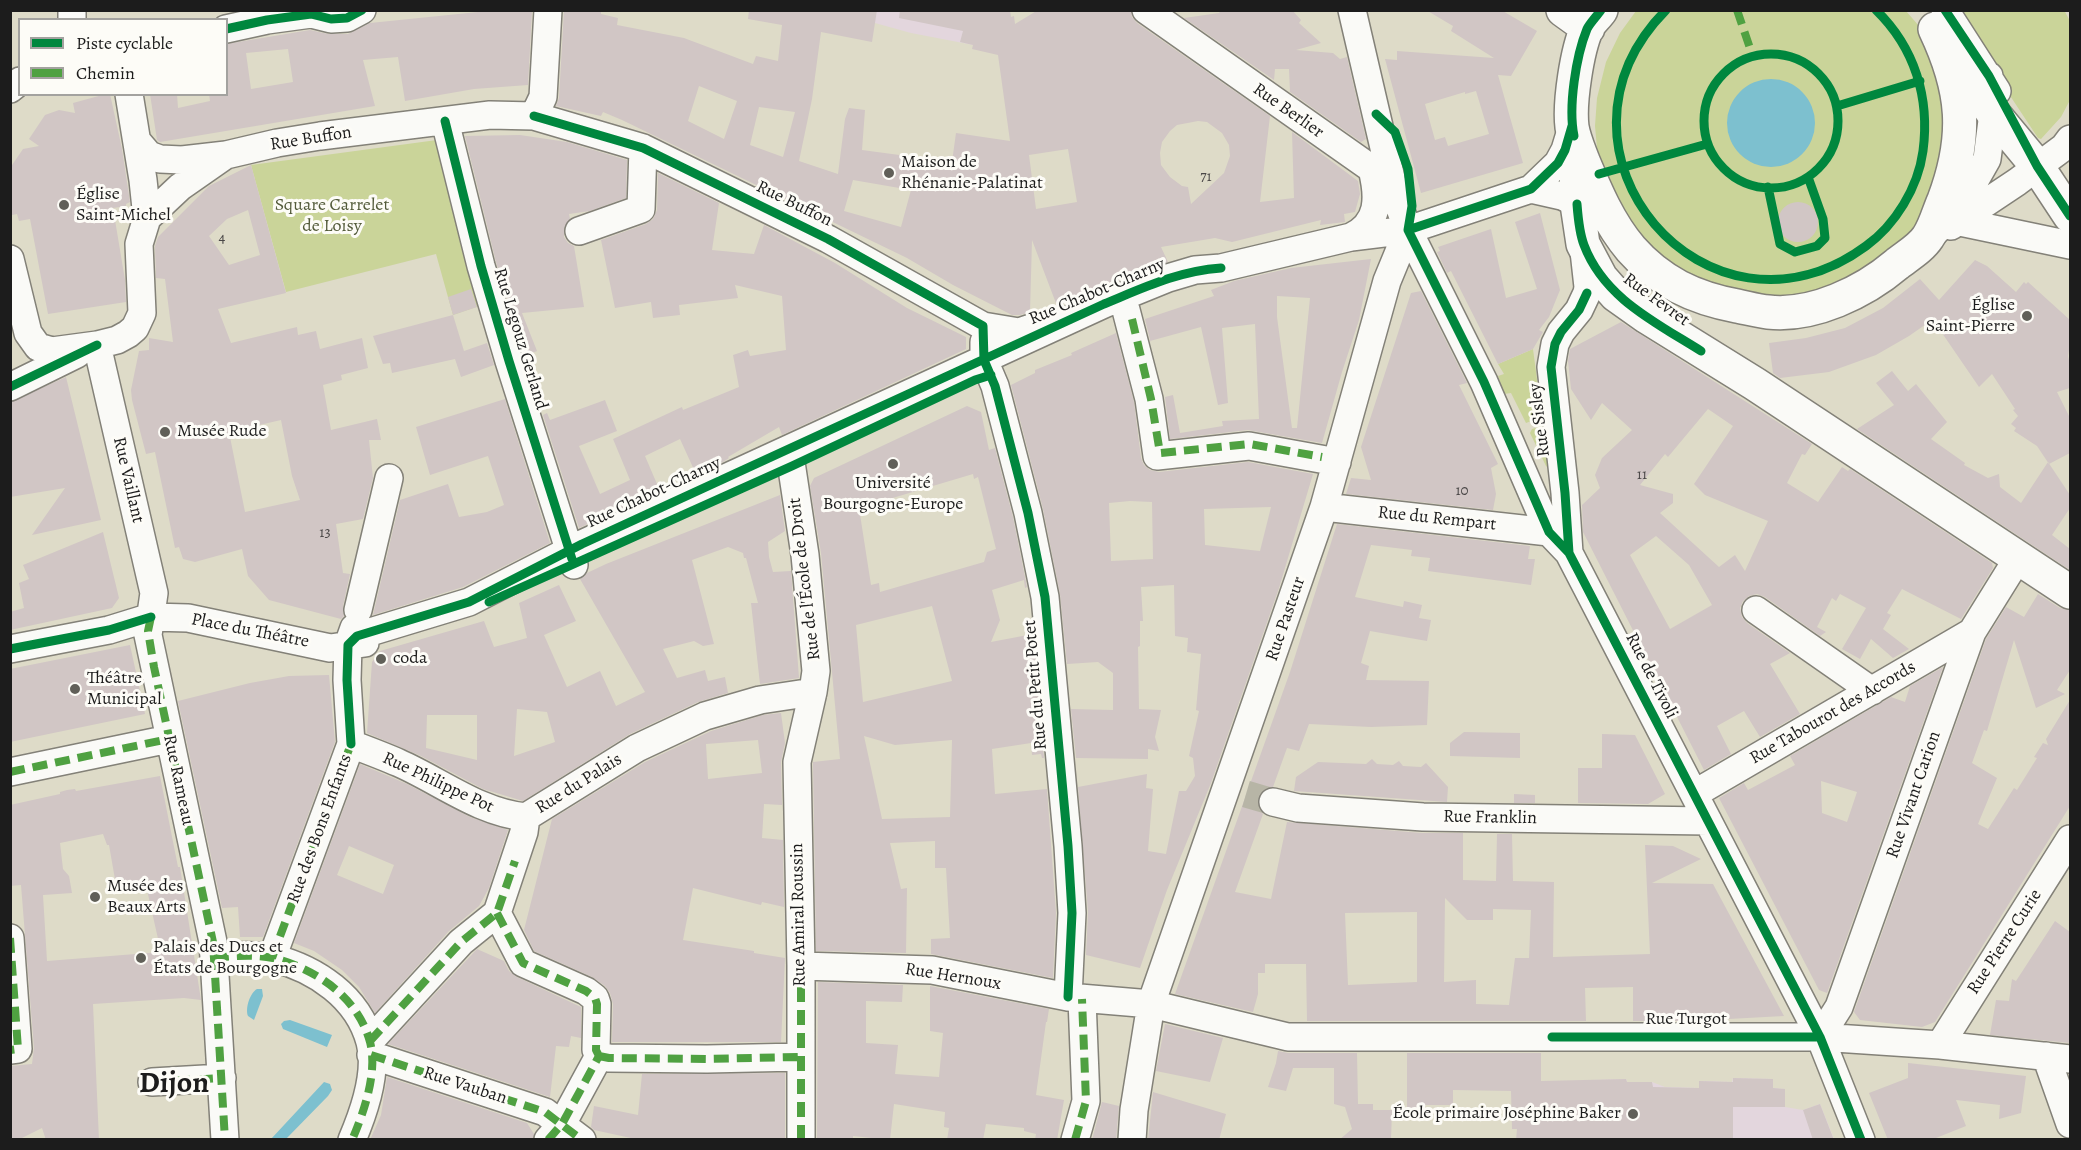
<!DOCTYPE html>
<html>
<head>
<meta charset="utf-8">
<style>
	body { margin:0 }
	#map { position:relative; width:2081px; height:1150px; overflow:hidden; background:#dedbc8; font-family:Alegreya,serif }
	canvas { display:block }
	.frame { position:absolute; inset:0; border:12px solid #1c1c1c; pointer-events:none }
	.legend { position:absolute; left:18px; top:18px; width:210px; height:78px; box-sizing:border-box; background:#fdfcf7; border:2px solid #a3a29f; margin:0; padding:8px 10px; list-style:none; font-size:18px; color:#1c1c1c }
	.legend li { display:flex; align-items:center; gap:12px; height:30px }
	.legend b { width:30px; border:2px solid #a3a29f }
</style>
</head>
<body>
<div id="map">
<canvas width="2081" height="1150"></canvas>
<div class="frame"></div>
<ul class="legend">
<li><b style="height:8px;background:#00873e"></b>Piste cyclable</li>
<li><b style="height:8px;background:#4fa141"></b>Chemin</li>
</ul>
</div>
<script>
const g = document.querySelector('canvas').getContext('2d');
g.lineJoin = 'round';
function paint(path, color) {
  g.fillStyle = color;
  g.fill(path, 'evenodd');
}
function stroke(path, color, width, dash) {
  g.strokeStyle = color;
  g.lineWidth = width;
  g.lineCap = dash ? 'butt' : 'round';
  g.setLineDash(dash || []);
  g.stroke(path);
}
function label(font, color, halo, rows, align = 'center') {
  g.font = font + ' Alegreya,serif';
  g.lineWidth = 6;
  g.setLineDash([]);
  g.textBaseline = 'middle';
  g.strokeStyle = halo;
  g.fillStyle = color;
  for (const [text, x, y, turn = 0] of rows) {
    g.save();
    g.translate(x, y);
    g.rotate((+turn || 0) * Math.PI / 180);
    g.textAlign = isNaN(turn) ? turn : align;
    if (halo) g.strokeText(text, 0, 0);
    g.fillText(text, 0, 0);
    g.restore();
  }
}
const built = new Path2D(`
	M817,11H988L984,47L911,33L875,23V21Z
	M1733,1078L1773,1079V1088L1785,1089V1107L1803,1110L1820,1104L1834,1139L1568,1140L1593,1080L1626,1079L1627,1082H1652L1665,1087L1699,1088V1081L1732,1082Z`);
const green = new Path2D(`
	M2064,10L2070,21V100L2061,117L2041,139L2038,138L1954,11Z
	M1636,11H1906L1919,26L1937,59L1949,126L1929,206L1910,236L1864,276L1783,301L1701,286L1653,255L1608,189L1597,148L1595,126L1597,98L1606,62L1620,33Z
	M437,140L479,306L453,315L436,254L286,292L251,165Z
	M1533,349L1542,417L1526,423L1511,393L1504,394L1498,376L1504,374L1498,364Z
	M1542,426L1545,428L1549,469L1546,466L1530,433L1532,429Z`);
const water = new Path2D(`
	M1727 123a44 44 0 1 1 88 0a44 44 0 1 1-88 0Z
	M257,989H262L263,996L254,1020L248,1016C245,1008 250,993 257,989Z
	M290,1020L332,1035L327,1047L283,1029L281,1024L284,1021Z
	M324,1082L330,1084L332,1090L328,1096L286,1139H271Z`);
const building = new Path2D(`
	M564,10H601V14L618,18L617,25L684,38L753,64L756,56L778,61L782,25L748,19L749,10H877L872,42L821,32L812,99L799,161L838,174L845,119L849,108L865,110L862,150L952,162L956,133L1010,141L998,55L972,49L973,45L960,42L963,31L899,18L900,10H1010L1011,17L1014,16L1015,24L1038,10H1131L1132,17L1137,23L1270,116L1260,202L1294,198L1292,132L1358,181L1360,194L1355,212L1344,214L1345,222L1320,225L1321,220L1232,242L1215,238L1161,247L1168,262L1057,306L1032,240L1030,312L1020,315H1012L953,285L907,258L622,120L603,112L601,116L556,106L559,98ZM699,86L737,101L724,139L688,121ZM759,107L795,112L783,157L750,145ZM1198,121L1207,122L1222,133L1229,145L1230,156L1224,173L1191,204L1188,187L1182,186L1170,177L1161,165L1160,153L1162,142L1170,131L1177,125ZM1068,149L1077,202L1036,209L1029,155ZM853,180L911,190L901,227L844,211Z
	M1221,10H1292L1301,20L1299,23L1321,43L1296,50L1333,53L1340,59L1347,57L1366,139L1361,142L1290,92L1289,69H1275L1274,80L1184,18L1219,13Z
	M1426,10H1501L1537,31L1511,76L1498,75L1523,163L1421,193L1385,59L1397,60V51L1494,58L1451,31L1453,26ZM1476,91L1489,134L1448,146L1445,137L1435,140L1425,104L1465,92V94Z
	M532,11L528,85L474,89L405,101L398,57L363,60L375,106L160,142L157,140L150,94H177L178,108L210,101L209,94H226V44L310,30L328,34H348L370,23L478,12ZM288,49L293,82L251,89L246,53Z
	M106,94H110L122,149L130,202L126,204V206L113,208L125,280L126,302L48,314L30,219L19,221L17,214L12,215L10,168L23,149L39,146L29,139L45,115L59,110L75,113L73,103Z
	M520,135L567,142L627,160L626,198L590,211L569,214L570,219L564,228V237L568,243L574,246L584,307L522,313L537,351L525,356L496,262L465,136Z
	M251,165L286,293L218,309L231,343L297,327L298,335L316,331L320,349L362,338L368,368L341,375L342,380L323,385L331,430L377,419L381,440H369L373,478L363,519L336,524L343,573L350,574L343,606L344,616L341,619L269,600L248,576L242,549L195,562L183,559L179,547L175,548L155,452L146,454L132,400L131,390L139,351L149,350V338L173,342L165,279L156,278L155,246L158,237L209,186ZM248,210L260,255L229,265L209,236L227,219ZM281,420L292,476L300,500L245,512L229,432Z
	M658,173L719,203L712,250L754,254L764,225L835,263L907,308L966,337V349L782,435L779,427L728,457L729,458L723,462L696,474L680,439L645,456L660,491L579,528L543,415L547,413L550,420L605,400L617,431L579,446L600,494L630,480L613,439L682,407L683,410L739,387L733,355L748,350L750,356L786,350L782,296L735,285L738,298L679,305L680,315L653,318L651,302L615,308L601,240L646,224L653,219L657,210Z
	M1778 222a20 20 0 1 1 40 0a20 20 0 1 1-40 0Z
	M1540,213L1560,290L1549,317L1539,330L1543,332L1533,349L1498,364L1451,271L1447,273L1437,252L1440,251L1438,247L1491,229L1506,298L1537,289L1515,222Z
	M1371,259L1359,320L1342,372L1322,443L1248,430L1170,439L1165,397L1173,395L1180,433L1223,426L1222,421L1259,419L1255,324L1222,328L1228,403L1218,405L1201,327L1150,341L1151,344L1145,319L1214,296L1211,290L1234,281L1291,268ZM1277,296L1310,298L1297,428H1292L1277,317Z
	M1975,260L1987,266L2016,292L2024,282L2026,284L2028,282L2070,320V345L2068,356L2070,364V388L2057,392L2070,418V453L2049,464L2037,446L2014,431L2016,428L2011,424L2018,416L2013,410L2015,409L1992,374L1979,387L1942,333L1945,331L1937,333L1929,322L1909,336L1876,355L1829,372L1780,378L1773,373L1769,343L1806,338L1845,328L1883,308L1920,279L1939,300Z
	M471,289L477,307L453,315L448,297Z
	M1421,291L1467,383L1459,385L1498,464L1491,468L1496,494L1493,510L1346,494L1351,478L1371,480L1361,447L1411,293Z
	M453,315L464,351L487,343L494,365L461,377L455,359L392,373L390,363L383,364L373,336Z
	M1621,322L1812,444L1805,455L1802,454L1787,483L1818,502L1842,467L1848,471L1850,469L1992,563L1993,568L1961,619L1902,589L1887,613L1891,615L1883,629L1909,649L1893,658L1871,639L1860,659L1842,649L1866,608L1840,594L1836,601L1832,598L1817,627L1826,632L1820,636L1765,597L1757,594L1749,596L1743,601L1740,608L1742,617L1747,623L1790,653L1770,664L1800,714L1760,737L1744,711L1717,726L1731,754L1704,770L1583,532L1582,505L1600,488L1595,475L1602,458L1632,430L1602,403L1591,420L1571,389L1568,361L1570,349ZM1708,409L1733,426L1694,484L1705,495L1768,521L1745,571L1735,555L1719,567L1660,513L1673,503V494L1640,485L1665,454L1668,457ZM1656,536L1689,565L1712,605L1670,629L1630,555Z
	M1116,333L1134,402L1141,458L1144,465L1150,470L1159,472L1248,462L1313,474L1279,588L1211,783L1167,890L1140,968L1086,955L1088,912L1078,787L1147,774L1146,788L1153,789L1148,851L1166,854L1179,791H1186L1195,776L1193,758L1189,756L1199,711L1196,710L1201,654L1187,652L1188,638L1175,636L1174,585L1141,587L1143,621H1140V646L1138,647L1139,709L1161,710L1155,737L1159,751L1148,749V759L1076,758L1071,709L1113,710V673L1098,662L1067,664L1060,594L1043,509L1011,385L1035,373V370L1072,355L1071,353ZM1130,501L1152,502L1153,559L1111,561L1109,503ZM1271,507L1260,551L1205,545L1204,509Z
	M1892,371L1908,391L1916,384L1947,422L1931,439L1965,463L1964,465L1988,478L1999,474L2000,487L2021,503L2048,462L2070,495V508L2052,535L2070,549V570L1857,429L1894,405L1876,383Z
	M66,377L101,520L32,535L65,488L10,497V402Z
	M505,399L550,543L463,587L373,615L400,500L448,484L459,517L487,512L504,505L488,456L430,475L416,427Z
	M967,406L981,412L989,450L995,448L1013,517L1027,587L1025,588L1024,580L992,590L1000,620L991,642L1033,634L1044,758H1042L1041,754L1032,755L1031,743L992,749L995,794L1047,789L1056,913L1053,978L931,954V939L950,938L946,868H935V841L890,843L901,889L907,888L906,953L816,951L813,764V762L840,759L821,553L810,486L814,478ZM973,474L974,479L978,477L996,549L987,552L984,562L880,592L879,583L871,585L859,508ZM932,606L952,681L863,702L856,625ZM864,736L895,745L952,740L950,817L882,819Z
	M780,495L785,531L768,542L769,557L773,572L791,571L799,678L760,684L751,603H758L746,558H744L743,553L728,547L692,560L714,644L703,646L694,641L663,649L677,678L705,670L708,681L725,677L728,693L698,702L630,734L523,801L483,789L421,756L367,733L372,662L380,651L484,621L494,647L527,638L519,603L559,585L576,621L544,635L567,687L600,671L616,706L645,692L580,579L587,573L606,564ZM517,709L547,712L555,742L514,756ZM427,715H477V760L426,748Z
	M1337,524L1530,546L1528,559H1535L1531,585L1428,571L1430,558L1411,556L1412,550L1371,545L1355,597L1403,607L1404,601L1422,605L1419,618L1431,620L1427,641L1370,631L1361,663L1369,666L1366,680L1429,681L1427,725L1371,727L1309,724L1299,751L1287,748L1273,787L1262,791L1258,798V807L1263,814L1235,892L1271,899L1287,822L1422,833H1463V880L1496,881L1497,834H1512L1513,881L1554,882L1553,957L1650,954L1645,845L1673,846L1701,859L1652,883L1713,884L1784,1016L1692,1021H1633V987L1585,988L1586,1021H1307L1306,964H1265V973H1258V994L1253,1012L1175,994L1290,672ZM1445,898L1467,920H1493V909L1531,910L1529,958H1515L1509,1005L1476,1004V980L1444,982ZM1417,912V982L1348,985L1345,913Z
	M103,532L119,598L112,608L10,630V612L24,608L19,583L29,579L23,565Z
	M2038,594L2060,608L2070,610V670L2057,690L2065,694L2036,708L2014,640L1987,731L1984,730L1972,763L1997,778L1978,824L1988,829L2014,788L2017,790L2037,758L2034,757L2043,743L2048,745L2046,739L2070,700V806L1935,1022L1922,1027L1860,1020L1854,1012L1986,639L2006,607L2024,617Z
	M130,645L145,714L10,742V669Z
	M1943,667L1827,993L1819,990L1719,798L1744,783L1748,790L1795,765L1790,756L1891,697L1905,702L1910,686ZM1821,781L1857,792L1847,822L1822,813Z
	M329,675L335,742L263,937H240L238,907L222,908L178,701L250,683L289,676Z
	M781,713L785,743L781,762L782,805L764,804L762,838L783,840L784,907L762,902L761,905L693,888L683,940L754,951V953L785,958L781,1042H612L613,1004L610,993L605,986L592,977L534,951L524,930L552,819L645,762L711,731L763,715ZM758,740L762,773L708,779L706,744Z
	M1464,732L1520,733V758L1450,756V743Z
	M1602,734L1635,735L1665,794L1648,804L1578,803V768H1602Z
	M1372,759L1377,764L1393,765L1399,761L1403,766L1421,767L1426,763L1448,787L1447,802L1294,791L1296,777L1318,762L1366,764Z
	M360,764L407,784L470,817L508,830L489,888L479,906L449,931L375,1013L359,987L342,970L314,951L294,943ZM349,846L394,865L383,894L337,875Z
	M160,776L178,867H180L201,1000L184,998L93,1004L99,1140H46L42,1128L18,1140H10V1066L32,1064L34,1048L21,885L10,886V805L60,794V792L67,790L75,789L76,791ZM103,834L107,845H109L116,885L145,881L161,952L47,961L43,895L72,893L69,876L63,869L60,843Z
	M1514,794L1535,795V803H1514Z
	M2055,921L2070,932V1043L1990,1035L1996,1000L2009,1001L2012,979L2016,981Z
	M477,949L504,961L509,971L517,977L581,1007V1038L571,1036L569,1047L556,1046L550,1097L388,1044Z
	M818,982L903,985L902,1002L866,1001V1043L898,1045L895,1074L939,1077L943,1033L930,1031V986L1049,1009L1047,1022H1046L1036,1095L1064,1100L1057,1140H1035L1036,1134L1024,1131V1128L986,1124L983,1140H947L949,1128L944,1127L945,1112L894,1104L890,1140L853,1136V1140H817Z
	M1165,1024L1223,1038L1210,1082L1156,1071Z
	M1278,1051L1288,1053H1357L1358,1104H1373V1110H1392L1391,1140H1339L1352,1129L1345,1107L1334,1104V1068H1293L1286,1091L1268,1087L1276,1063Z
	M1407,1053H1541V1081L1626,1079L1627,1082H1652L1653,1087L1699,1088V1081L1733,1082V1078L1773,1079V1088L1785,1089V1107H1733V1140H1516L1517,1129H1512L1511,1091L1453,1090V1105H1419L1407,1117Z
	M1908,1063L2026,1076L2021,1113L1999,1119L2000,1105L1956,1100L1966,1126L1931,1140H1888L1869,1093L1908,1078Z
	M785,1073V1140H640L594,1130L591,1127L594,1106L638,1115L642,1074Z
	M387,1077L527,1123L534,1134L533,1140H370L381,1115Z
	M1153,1092L1226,1114L1219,1140H1148Z
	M1102,1102L1119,1106L1116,1140H1092Z
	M1820,1104L1834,1140H1813L1803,1110Z`);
const minorTunnel = new Path2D(`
	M1246,794L1273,802`);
const minor = new Path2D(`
	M1146,10L1372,169L1395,195L1408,230L1484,382L1549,532L1569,553L1820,1037L1861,1140
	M1352,10L1394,191
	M1945,10L1997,91
	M72,20V10
	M226,29L267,20L311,14L331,19L347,18L362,10
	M10,89L20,81
	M534,116L543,97L548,10
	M445,121L481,266L509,361L574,565
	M137,141L149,155L160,159L182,160L226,155L277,143L320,136L490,115L534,116L643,148L828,239L983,326L1019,332L1040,325
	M1531,189L1562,196L1595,211
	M147,218L180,187L223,157
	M1960,222L2070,245
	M1951,226L2017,182L2064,147L2070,139
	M579,231L641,209L643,148
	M1936,231L1954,213L1966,196L1987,159L1993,113L1989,76
	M1351,237C1380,223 1379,197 1372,169
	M10,259L28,333L38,347L52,351L97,345L117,340L128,334L135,328L142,313L139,244L147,218L143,180L129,94
	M1126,310L1149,399L1157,456L1249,446L1337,462
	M984,342V360L995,386L1028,513L1045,597L1068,846L1072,913L1068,997
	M97,345L154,593L148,635L213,942L225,1140
	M10,387L77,354
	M789,449L805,555L816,671L813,692L797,762L801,966V1140
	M1324,507L1549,532
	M1569,553L1565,493L1551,367L1555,344L1561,332L1579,310L1587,293L1588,287L1584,251
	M358,610L389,478
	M1756,610L1872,691
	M348,645L357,636L469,602L582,544L1104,304L1168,278L1195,270L1221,268L1351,237L1408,230L1531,189L1558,163L1565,150L1572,127
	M10,649L109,630L151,617L188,618L330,648L365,643
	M351,744C367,750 383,756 399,763C440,781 480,813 526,817
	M10,772L169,739
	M1694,794L1972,632
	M1273,802L1298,808L1423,817L1708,821
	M526,817L637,748L705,716L760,700L813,692
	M497,913L523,963L586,991L595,998L597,1004L596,1050L599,1056
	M10,938L18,1049L10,1050
	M214,958C233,956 254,954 273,958C316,969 358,997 370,1042C378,1072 364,1112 352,1140
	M272,958L351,744L347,680L348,645L354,628
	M801,966L932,970L1068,997L1151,1004L1288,1037H1820L1940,1045L2070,1059
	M1820,1037L1839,1007L1972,632L2018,558
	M370,1041L461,942L497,913L524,832L526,817
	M1940,1045L2070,839
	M371,1055L545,1112L582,1140
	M599,1056L609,1058L707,1059L800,1057
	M2046,1056L2070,1124
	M152,1082L222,1078
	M548,1140L562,1124L599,1056
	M1075,1140L1086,1101L1082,999
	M1132,1140L1134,1110L1151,1004L1324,507L1387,281L1408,230`);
const major = new Path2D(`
	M1563,10L1588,28
	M1601,10C1597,16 1590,22 1587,28C1577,50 1569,103 1572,127C1574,139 1579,150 1583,161C1596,192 1609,223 1631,249C1660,282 1694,298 1737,306C1747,308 1758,311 1768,312C1813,317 1864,292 1897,264C1907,256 1921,248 1928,237C1935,227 1939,211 1944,200C1968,136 1964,90 1935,29
	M1955,58L1993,113L2037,166L2070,216
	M1576,159L1577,204L1583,244L1601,278L1616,295L1647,317L1755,384L2070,592`);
const quiet = new Path2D(`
	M1737,10L1753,57
	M1132,319L1151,399L1160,453L1250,444L1322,457
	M151,617L148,631L154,667L213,942L225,1140
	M10,772L169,739
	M497,913L523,963L586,991L595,998L597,1004L596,1050L599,1056
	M10,938L18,1049L10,1050
	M214,958C233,956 254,954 273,958C316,969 358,997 370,1042C378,1072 364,1112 352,1140
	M272,958L351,744
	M370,1041L461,942L497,913L515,861
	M371,1055L545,1112L582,1140
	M599,1056L609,1058L707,1059L800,1057
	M152,1082L222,1078
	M548,1140L562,1124L599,1056
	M801,1140V966
	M1075,1140L1086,1101L1082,999`);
const cycleway = new Path2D(`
	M1666,10C1527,151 1708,362 1866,246C1895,225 1918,188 1923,151C1930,98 1915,48 1876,10
	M1945,10L1989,76L2037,166L2070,216
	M226,29L267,20L311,14L331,19L347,18L362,10
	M1704 121a67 67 0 1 1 134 0a67 67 0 1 1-134 0Z
	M1837,106L1920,81
	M1376,114L1395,132L1408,169L1412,206L1408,230
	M534,116L643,148L828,239L983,326L984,360L995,386L1028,513L1045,597L1068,846L1072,913L1068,997
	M445,121L481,266L509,361L572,559
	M1574,136C1568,107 1576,56 1587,29C1590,23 1597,16 1601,10
	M1599,174L1707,144
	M1768,187L1780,244L1795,252L1817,246L1825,238L1823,219L1808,177
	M1577,204C1578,217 1579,232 1584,245C1604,298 1655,322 1701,351
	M1408,230L1484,382L1549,532L1569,553L1820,1037L1861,1140
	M1408,230L1531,189L1558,163L1565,150L1572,126
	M10,387L97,345
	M1569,553L1565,493L1551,367L1555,344L1561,332L1579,310L1587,293
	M489,602L792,466L975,380L991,375
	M348,645L357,636L469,602L582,544L1104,304C1143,288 1178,271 1221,268
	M348,645L347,680L351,744
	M10,649L109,630L151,617
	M1552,1037H1820`);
const markers = [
	[889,173,6,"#605f58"],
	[64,205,6,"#605f58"],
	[2027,316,6,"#605f58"],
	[165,432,6,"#605f58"],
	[893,464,6,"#605f58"],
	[381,659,6,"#605f58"],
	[75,689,6,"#605f58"],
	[95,897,6,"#605f58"],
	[141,958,6,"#605f58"],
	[1633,1114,6,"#605f58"]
];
const numberNames = [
	["71",1206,177],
	["4",222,238],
	["11",1642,475],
	["10",1462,491],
	["13",325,533]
];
const streetNames = [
	["Rue Berlier",1288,111,35],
	["Rue Buffon",311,139,-9],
	["Rue Buffon",794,204,26],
	["Rue Chabot-Charny",1097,292,-23],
	["Rue Fevret",1656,300,36],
	["Rue Legouz Gerland",520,339,73],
	["Rue Sisley",1540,420,-97],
	["Rue Vaillant",128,480,77],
	["Rue Chabot-Charny",654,493,-25],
	["Rue du Rempart",1437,519,6],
	["Rue de l'École de Droit",805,579,-97],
	["Rue Pasteur",1286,619,-71],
	["Place du Théâtre",250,631,11],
	["Rue de Tivoli",1651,676,63],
	["Rue du Petit Potet",1036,685,-95],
	["Rue Tabourot des Accords",1833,713,-30],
	["Rue Rameau",178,780,78],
	["Rue Philippe Pot",438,783,25],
	["Rue du Palais",579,784,-32],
	["Rue Vivant Carion",1914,795,-71],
	["Rue Franklin",1490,818,1],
	["Rue des Bons Enfants",320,829,-70],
	["Rue Amiral Roussin",799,915,-91],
	["Rue Pierre Curie",2005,942,-57],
	["Rue Hernoux",953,977,9],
	["Rue Turgot",1686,1020],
	["Rue Vauban",465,1086,18]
];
const poiNames = [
	["Maison de",901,163],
	["Rhénanie-Palatinat",901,184],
	["Église",76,195],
	["Saint-Michel",76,216],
	["Église",2015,306,"right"],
	["Saint-Pierre",2015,327,"right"],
	["Musée Rude",177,432],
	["Université",893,484,"center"],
	["Bourgogne-Europe",893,505,"center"],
	["coda",393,659],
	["Théâtre",87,679],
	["Municipal",87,700],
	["Musée des",107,887],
	["Beaux Arts",107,908],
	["Palais des Ducs et",153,948],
	["États de Bourgogne",153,969],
	["École primaire Joséphine Baker",1621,1114,"right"]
];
const parkNames = [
	["Square Carrelet",332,206],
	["de Loisy",332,227]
];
const townNames = [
	["Dijon",174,1085]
];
paint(built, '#e3d6dd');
paint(green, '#cad499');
paint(water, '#7dc0cf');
paint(building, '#d1c6c5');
stroke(minorTunnel, '#b7b5a6', 27, [27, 14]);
stroke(minor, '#838178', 30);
stroke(major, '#838178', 36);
stroke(minor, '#fafaf7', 27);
stroke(major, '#fafaf7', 33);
stroke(quiet, '#4fa141', 8, [15, 8]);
stroke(cycleway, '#00873e', 9);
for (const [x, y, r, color] of markers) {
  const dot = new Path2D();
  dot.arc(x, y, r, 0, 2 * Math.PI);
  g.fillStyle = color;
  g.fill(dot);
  stroke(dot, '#fdfcf7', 2);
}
label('15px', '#494646', null, numberNames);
label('18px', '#1c1c1c', '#fdfcf7', streetNames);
label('18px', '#1c1c1c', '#fdfcf7', poiNames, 'left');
label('18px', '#535b3a', '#fdfcf7', parkNames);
label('bold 30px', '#1c1c1c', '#fdfcf7', townNames);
</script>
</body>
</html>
